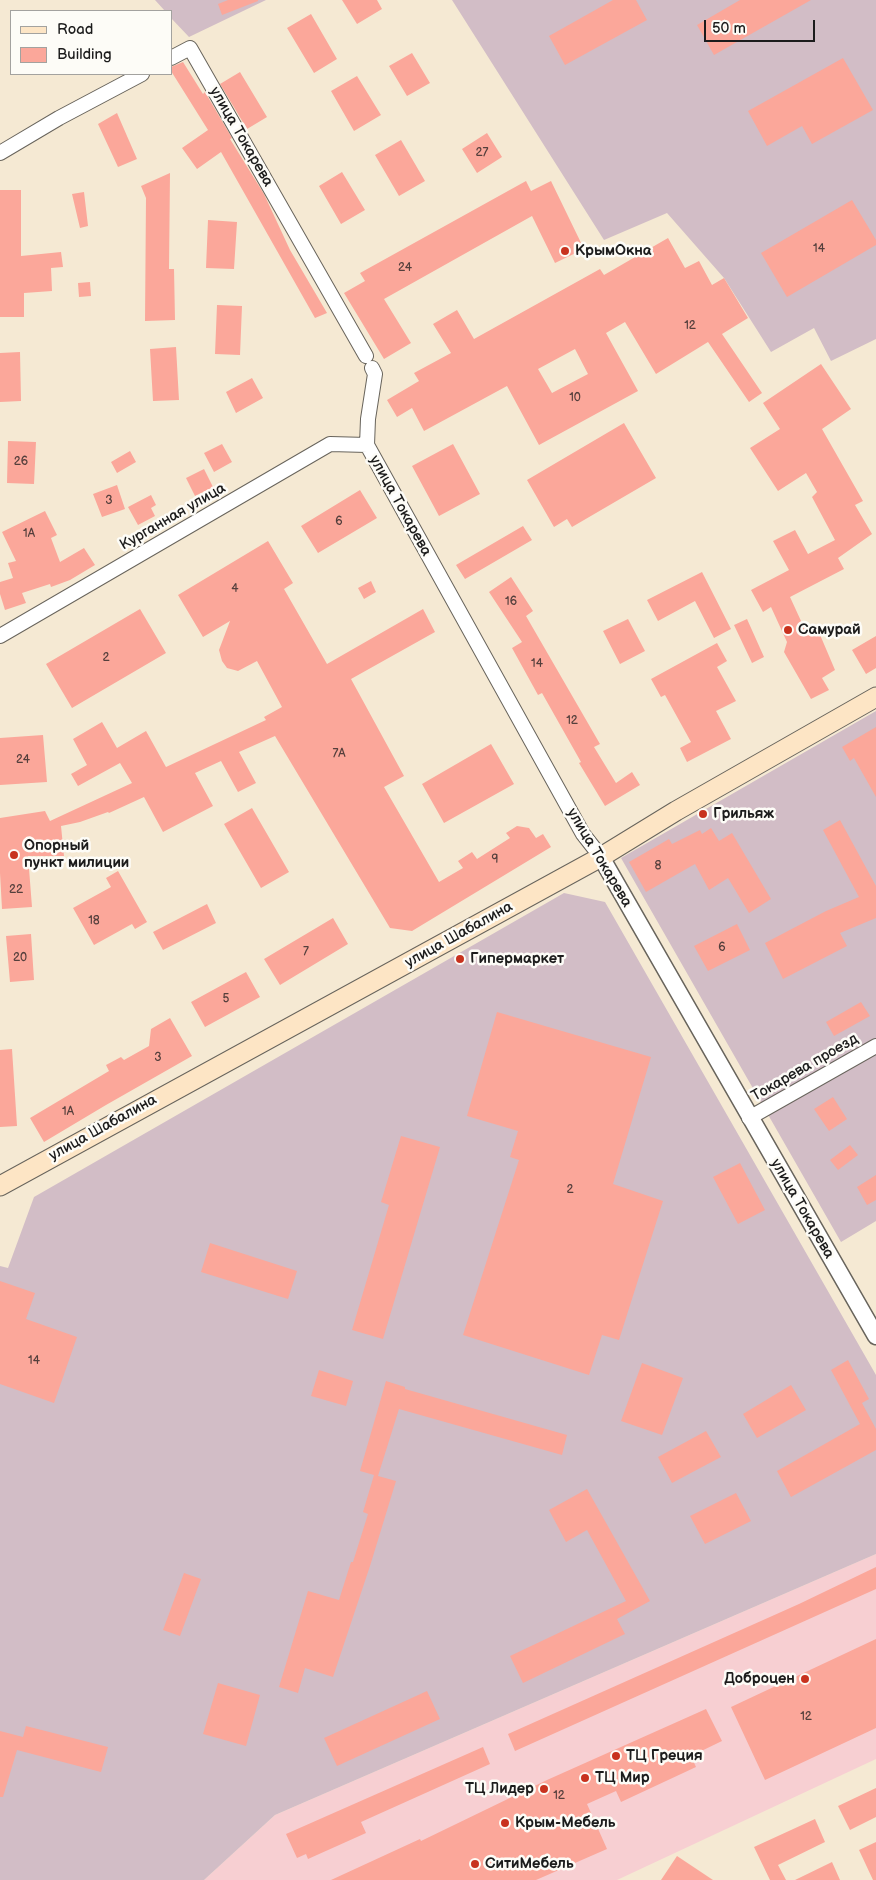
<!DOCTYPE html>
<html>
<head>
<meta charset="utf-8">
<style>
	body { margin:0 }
	#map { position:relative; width:876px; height:1880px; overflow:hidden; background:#f5e9d3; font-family:"Balsamiq Sans",sans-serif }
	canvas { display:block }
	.legend { position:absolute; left:10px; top:10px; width:162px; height:65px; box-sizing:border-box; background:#fdfcf7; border:1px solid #a3a29f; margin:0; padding:6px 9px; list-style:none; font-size:15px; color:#1c1c1c }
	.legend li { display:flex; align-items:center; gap:10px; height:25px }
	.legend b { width:25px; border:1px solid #a3a29f }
	.scale { position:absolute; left:704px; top:20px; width:111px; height:22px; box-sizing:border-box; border:2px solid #1c1c1c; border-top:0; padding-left:6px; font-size:15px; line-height:18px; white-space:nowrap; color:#1c1c1c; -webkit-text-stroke:4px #fdfcf7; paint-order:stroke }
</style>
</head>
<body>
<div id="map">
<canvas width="876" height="1880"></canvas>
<ul class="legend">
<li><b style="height:6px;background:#fde5c5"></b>Road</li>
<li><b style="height:14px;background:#fba79a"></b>Building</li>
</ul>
<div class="scale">50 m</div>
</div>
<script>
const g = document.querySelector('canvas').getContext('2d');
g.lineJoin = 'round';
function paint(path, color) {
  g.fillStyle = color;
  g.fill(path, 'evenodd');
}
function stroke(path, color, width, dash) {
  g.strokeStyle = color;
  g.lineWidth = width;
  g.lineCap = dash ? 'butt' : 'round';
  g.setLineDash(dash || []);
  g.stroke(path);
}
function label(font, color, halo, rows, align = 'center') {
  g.font = font + ' "Balsamiq Sans",sans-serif';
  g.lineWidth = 5;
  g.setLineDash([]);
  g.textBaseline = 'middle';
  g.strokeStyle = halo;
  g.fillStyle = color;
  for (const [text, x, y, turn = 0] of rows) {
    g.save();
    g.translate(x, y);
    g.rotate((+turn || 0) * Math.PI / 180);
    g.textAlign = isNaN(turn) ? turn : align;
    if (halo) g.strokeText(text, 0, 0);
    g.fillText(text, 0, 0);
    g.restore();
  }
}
const built = new Path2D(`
	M876,1554V1759L617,1880H204L275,1815Z`);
const industrial = new Path2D(`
	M155,0H266L189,37L171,18V11H165Z
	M452,0H876V339L831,361L814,328L771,352L724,278L667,213L604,240Z
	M876,711V1221L841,1242L621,858Z
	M564,893L605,902L876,1375V1554L275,1815L204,1880H0V1266L8,1268L34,1197Z`);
const building = new Path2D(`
	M228,0H258V1L222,15L218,4Z
	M342,0H377L382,9L357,24Z
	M613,0H636L647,20L565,65L549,36Z
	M740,0H811L714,55L697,25Z
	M311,14L337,59L314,73L287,28Z
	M412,53L430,83L407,96L389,66Z
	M843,58L873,110L812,144L802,126L767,146L748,111Z
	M183,62L203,94L205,92L232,138L230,139L264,194L290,250L327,313L315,318L221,152L197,169L182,148L208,130L171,71V67Z
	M240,72L267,117L247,129L220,84Z
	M357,76L381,115L354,131L331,91Z
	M117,113L137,159L118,167L98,124Z
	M487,133L502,157L477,173L462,149Z
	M401,140L425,181L399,196L375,155Z
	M342,172L365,210L341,224L319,186Z
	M170,173L169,269H174L175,320L145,321L146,198L141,186Z
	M526,181L531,191L551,181L584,249L555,263L532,216L384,299L411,343L384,359L344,293L365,281L360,273Z
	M0,190H21V256L61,252L63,267L51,268L52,291L24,293V317H0Z
	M84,192L88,226L80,228L72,194Z
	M852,200L876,240V245L787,297L761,253Z
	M208,220L237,222L234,269L206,268Z
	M668,238L685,268L699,261L712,285L724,278L748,318L722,334L762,393L749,402L708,342L656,374L625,322L606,333L638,391L539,445L507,386L424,431L412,408L397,417L387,400L419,381L414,373L451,353L433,324L457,310L474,339L600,269L604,275ZM575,349L588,374L552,393L538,369Z
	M90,282L91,296L79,297L78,283Z
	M217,305L242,306L240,355L215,354Z
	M176,347L179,400L153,401L150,349Z
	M20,352L21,401L0,402V353Z
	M821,364L851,409L822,429L863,501L855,505L872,534L838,558L844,569L790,597L807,634L818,630L835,670L822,678L829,690L811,699L784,652L787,642L771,607L763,612L751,590L789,570L773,541L795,530L808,554L835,540L812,497L817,492L806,473L778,491L750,448L780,429L763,403Z
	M252,378L263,398L236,413L226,392Z
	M624,423L656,478L572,527L567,519L554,527L527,480Z
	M8,441L36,442L34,484L7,483Z
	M222,444L232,462L214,472L204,453Z
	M453,444L480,494L439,516L412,466Z
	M130,451L136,462L117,473L111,462Z
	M204,469L213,487L195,496L186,478Z
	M117,485L125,509L102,517L93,494Z
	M360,490L377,518L318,553L301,526Z
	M151,495L156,505L151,508L155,516L138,525L128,507Z
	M45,511L57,535L51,538L60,562L84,548L95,565L70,580L51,587L50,584L22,593L26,603L5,610L0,594V582L13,578L8,563L16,561L2,532Z
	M523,526L532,540L465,579L456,565Z
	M268,541L293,583L284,589L327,664L423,609L435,632L351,679L404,776L384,787L439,882L463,868L458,861L472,852L477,859L510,838L506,833L517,826L529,828L536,838L543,834L551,847L412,931L390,928L275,736L239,752L256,783L238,792L221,761L195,773L213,806L163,832L144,797L109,813L108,812L80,822L61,826L64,856H28L32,907L2,909L0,873V818L45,811L50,821L132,783L120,763L78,786L71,774L87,765L73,739L102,722L117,748L146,731L166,767L266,720L264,717L282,707L257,661L238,671L227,668L222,661L219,650L230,621L203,637L178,595Z
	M702,572L731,629L714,638L695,601L658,621L647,600Z
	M511,577L533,611L526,616L600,744L594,747L616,783L632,772L640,785L605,806L579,763L581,762L542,693L538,695L512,648L522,642L489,592Z
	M371,581L376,592L364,599L358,588Z
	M140,609L166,653L72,708L46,664Z
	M628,619L645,651L620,664L603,631Z
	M747,619L764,657L752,663L734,625Z
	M876,636V668L866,674L852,650Z
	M717,643L727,661L717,667L736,701L716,711L731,739L687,762L680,748L691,742L665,695L661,697L651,679Z
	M876,727V797L854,758L850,761L842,747Z
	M43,735L47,782L0,785V738Z
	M491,744L514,784L444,823L422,784Z
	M252,808L289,872L261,888L224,824Z
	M840,820L876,886V918L840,933L847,946L783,979L765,943L826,911L859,897L823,830Z
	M711,828L719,841L732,833L771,899L749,913L728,878L709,890L695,864L646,892L629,862L669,839L672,844L700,830L702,834Z
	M118,871L147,922L135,929L132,924L94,945L73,908L111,887L106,878Z
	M207,904L216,923L163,950L153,932Z
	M333,918L348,944L280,985L264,959Z
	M737,924L750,950L708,971L694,946Z
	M31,934L34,980L10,982L6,936Z
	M246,972L260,997L205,1027L191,1002Z
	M861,1002L870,1016L834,1036L826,1022Z
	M497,1012L651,1057L613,1184L663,1201L619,1340L602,1335L589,1375L463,1335L519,1160L510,1157L518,1131L467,1116Z
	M170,1018L192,1056L106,1105L44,1142L30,1118L109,1071L106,1065L121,1057L124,1060L149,1046L151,1029Z
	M12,1049L17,1126L0,1127V1050Z
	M833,1097L847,1119L829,1131L814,1109Z
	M401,1136L440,1147L383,1339L352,1330L389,1205L381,1202Z
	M850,1145L858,1155L838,1170L830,1160Z
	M740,1163L765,1210L738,1224L713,1177Z
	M876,1175V1200L867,1205L857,1187Z
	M210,1243L297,1271L288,1299L201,1272Z
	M0,1281L35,1293L26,1319L77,1337L54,1403L0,1384Z
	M848,1360L869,1399L862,1403L876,1429V1450L791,1497L777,1471L860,1424L831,1370Z
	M642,1363L683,1378L662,1435L621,1421Z
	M319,1370L353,1381L346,1406L311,1396Z
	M386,1381L405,1387V1389L567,1435L562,1455L399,1409L378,1476L396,1481L370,1566L333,1677L305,1668L298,1693L279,1687L308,1591L339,1600L351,1562H353L368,1514L363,1512L374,1475L360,1471Z
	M791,1385L806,1410L757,1438L743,1414Z
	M706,1431L721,1457L672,1483L658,1457Z
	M587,1489L650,1601L617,1619L625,1634L523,1683L510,1656L626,1601L587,1530L566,1542L549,1510Z
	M736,1493L751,1521L705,1544L690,1516Z
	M876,1567V1589L515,1751L508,1734L799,1604Z
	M184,1573L201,1579L180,1636L163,1630Z
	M876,1639V1728L765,1780L731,1707Z
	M218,1683L260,1695L246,1746L203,1734Z
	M427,1691L440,1719L337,1766L324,1738Z
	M706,1709L722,1741L691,1756L696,1767L621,1802L616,1791L587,1804L607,1849L536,1880H331L420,1839L421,1841L547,1780Z
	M26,1726L108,1747L101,1772L17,1750L3,1797H0V1731L23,1737Z
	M483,1747L490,1764L361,1822L366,1833L308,1859L306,1854L297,1858L286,1834Z
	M876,1788V1817L850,1830L838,1806Z
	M815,1819L825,1842L778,1865L786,1880H770L754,1847Z
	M876,1842V1880H873L859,1850Z
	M677,1856L713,1880H661Z
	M832,1862L840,1880H795Z`);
const minor = new Path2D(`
	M171,58L190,48L366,356
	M0,153L59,118L142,74
	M372,368L375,374L368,419L367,445L583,834L601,857
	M0,636L330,444L367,445
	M749,1118L876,1046`);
const tertiary = new Path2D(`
	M601,857L876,1336`);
const secondary = new Path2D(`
	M0,1186L601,857L676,811L876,697`);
const markers = [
	[565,251,5,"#c8321e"],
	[788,630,5,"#c8321e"],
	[703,814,5,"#c8321e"],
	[14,855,5,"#c8321e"],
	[460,959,5,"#c8321e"],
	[805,1679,5,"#c8321e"],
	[616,1756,5,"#c8321e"],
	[585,1778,5,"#c8321e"],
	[544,1789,5,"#c8321e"],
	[505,1823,5,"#c8321e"],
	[475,1864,5,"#c8321e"]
];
const numberNames = [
	["27",482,153],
	["14",819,249],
	["24",405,268],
	["12",690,326],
	["10",575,398],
	["26",21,462],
	["3",109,501],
	["6",339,522],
	["1А",29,534],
	["4",235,589],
	["16",511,602],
	["2",106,658],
	["14",537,664],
	["12",572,721],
	["7А",339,754],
	["24",23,760],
	["9",495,860],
	["8",658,866],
	["22",16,890],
	["18",94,921],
	["6",722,948],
	["7",306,952],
	["20",20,958],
	["5",226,999],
	["3",158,1058],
	["1А",68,1112],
	["2",570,1190],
	["14",34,1361],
	["12",806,1717],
	["12",559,1796]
];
const streetNames = [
	["улица Токарева",241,137,60],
	["улица Токарева",400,506,61],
	["Курганная улица",173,517,-30],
	["улица Токарева",599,858,59],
	["улица Шабалина",459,935,-29],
	["Токарева проезд",805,1068,-30],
	["улица Шабалина",103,1128,-29],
	["улица Токарева",802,1209,60]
];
const poiNames = [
	["КрымОкна",575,251],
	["Самурай",798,630],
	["Грильяж",713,814],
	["Опорный",24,846],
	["пункт милиции",24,863],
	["Гипермаркет",470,959],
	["Доброцен",795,1679,"right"],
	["ТЦ Греция",626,1756],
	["ТЦ Мир",595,1778],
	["ТЦ Лидер",534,1789,"right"],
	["Крым-Мебель",515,1823],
	["СитиМебель",485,1864]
];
paint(built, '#f7cfd2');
paint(industrial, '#d2bdc6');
paint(building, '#fba79a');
stroke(minor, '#68645c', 16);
stroke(tertiary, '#68645c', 19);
stroke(secondary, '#68645c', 21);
stroke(minor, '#fff', 14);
stroke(tertiary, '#fff', 16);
stroke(secondary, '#fde5c5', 19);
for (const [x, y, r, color] of markers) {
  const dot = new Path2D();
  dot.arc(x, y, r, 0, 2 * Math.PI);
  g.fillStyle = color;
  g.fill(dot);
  stroke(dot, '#fdfcf7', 2);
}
label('12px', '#543f3c', null, numberNames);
label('15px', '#1c1c1c', '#fdfcf7', streetNames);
label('bold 15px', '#1c1c1c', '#fdfcf7', poiNames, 'left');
</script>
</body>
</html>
